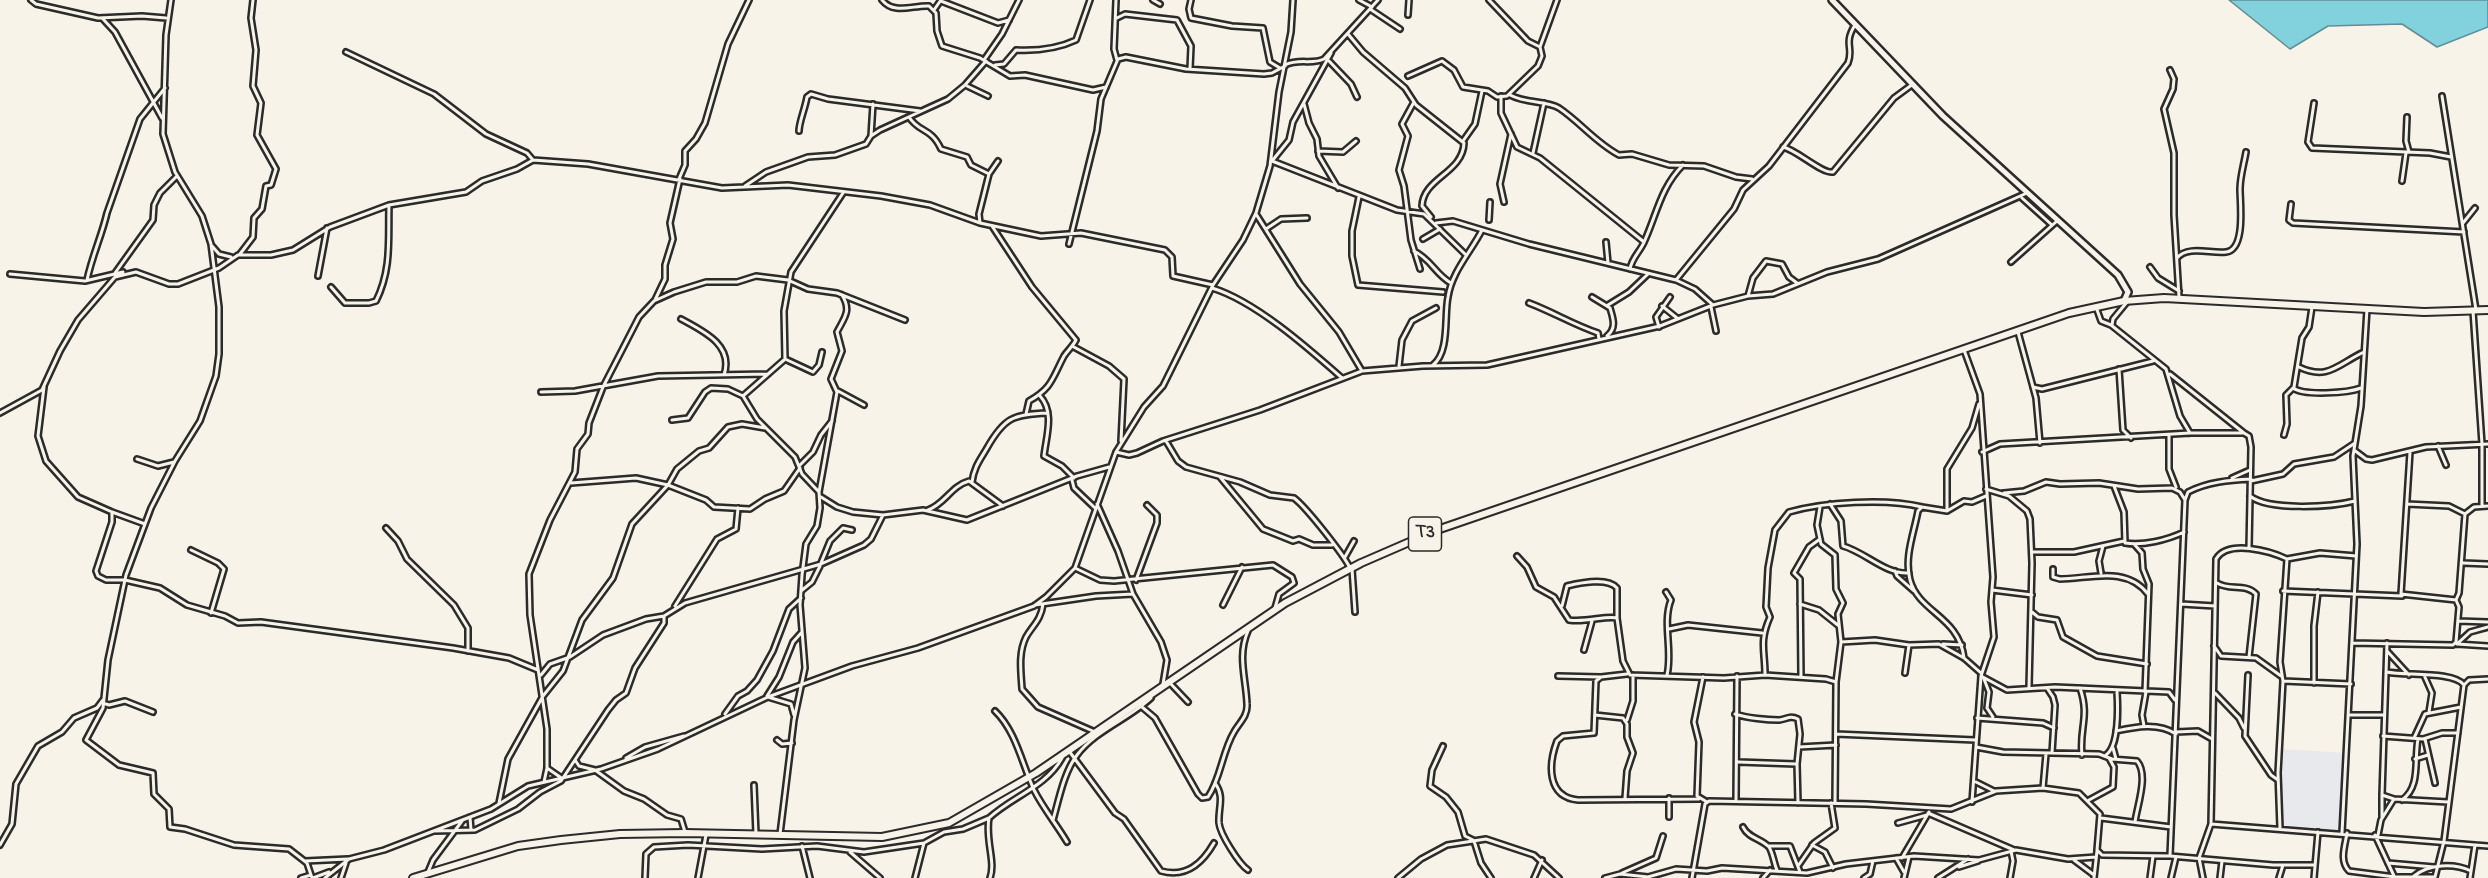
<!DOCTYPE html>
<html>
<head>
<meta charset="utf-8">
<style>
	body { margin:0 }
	canvas { display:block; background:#f7f3e8 }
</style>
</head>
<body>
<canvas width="2488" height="878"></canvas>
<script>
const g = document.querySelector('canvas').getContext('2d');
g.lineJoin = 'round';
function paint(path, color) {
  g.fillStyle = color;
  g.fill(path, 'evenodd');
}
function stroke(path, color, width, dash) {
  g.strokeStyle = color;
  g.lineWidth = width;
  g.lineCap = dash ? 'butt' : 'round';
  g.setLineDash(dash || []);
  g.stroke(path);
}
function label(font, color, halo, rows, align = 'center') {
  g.font = font + ' "Indie Flower",sans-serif';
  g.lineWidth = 4.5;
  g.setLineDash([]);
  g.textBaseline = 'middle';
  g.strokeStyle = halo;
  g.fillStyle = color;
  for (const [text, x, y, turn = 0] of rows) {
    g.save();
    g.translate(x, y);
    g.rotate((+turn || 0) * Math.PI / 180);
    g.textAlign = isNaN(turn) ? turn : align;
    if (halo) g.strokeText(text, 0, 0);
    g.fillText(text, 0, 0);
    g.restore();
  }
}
const built = new Path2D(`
	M2282,749L2347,753L2342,833L2281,829Z`);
const water = new Path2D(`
	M2229,0H2488V27L2437,47L2402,24L2328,26L2290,49Z`);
const street = new Path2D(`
	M31,0L36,4L98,18L142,16L166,18
	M171,0L166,35L163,134L175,172L202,216L211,244L219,307V354L216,376L200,421L175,461L151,508L126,575L108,660L103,708L86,740L119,765L153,773L154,794L169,809L170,827L185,829L234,845L289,849L307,863L312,878
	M882,0C894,15 913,5 929,6L936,13L937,31L942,46L980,58L1010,76L1025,75L1093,90L1106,87
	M1116,0L1114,49L1117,60
	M1153,0L1160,4
	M1191,0L1189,9L1191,18L1232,26L1263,28L1270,62L1280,68
	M1359,0L1372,7
	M941,1L998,23L1009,20
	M1370,9L1400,29
	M934,10L941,0
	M1408,15L1409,0
	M1117,18L1125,14L1177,20L1191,46L1190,69
	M103,19L115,32L162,118
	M1348,34L1363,52L1405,88L1416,105L1464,143C1463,173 1423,178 1422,206L1431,217
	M1540,47L1557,0
	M346,52L434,94L486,134L527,153L533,160
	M984,60L1002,34L1019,0
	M1329,61L1351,84L1357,97
	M995,65L1004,64L1016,50C1036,51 1057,49 1076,40L1090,0
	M1285,65C1299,58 1312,65 1324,59L1378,0
	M2170,70L2174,79L2173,89L2164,109L2174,153V215L2179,297
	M1408,76L1442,61L1454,70L1463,87L1488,91L1497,97L1507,96L1538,66L1542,56L1540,47L1528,41L1489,0
	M965,85L988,96
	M1510,95C1527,104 1546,100 1559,108C1580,122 1596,143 1619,155L1632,154L1669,165L1704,166L1736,177L1752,179
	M1501,96V113L1517,147L1540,158L1644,242
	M2442,96L2476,310
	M1414,102L1402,124L1408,136L1399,170L1404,186L1411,240L1420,269
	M2314,103L2308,142L2312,148L2430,153L2451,157
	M1304,104L1309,123L1317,139L1319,156L1338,188
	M909,117C919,133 931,127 941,149L967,157L971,165L989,174
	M2407,117L2406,141L2409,152
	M799,131C799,122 805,109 807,97L811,94L828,99L920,111
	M871,136L873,104
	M1463,141L1475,124L1482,91
	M1783,147C1797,150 1822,174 1833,172L1894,98L1913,84
	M1318,151L1343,152L1356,141
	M1533,153L1544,103
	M1272,161L1397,210L1424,214L1465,254
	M1272,161L1289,140L1293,122L1331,53
	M679,179L685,165V151L696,139L705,123L728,44L749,0
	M2402,181L2406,153
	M745,186L766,172L808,157L835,155L866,144L871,136L880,130L948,99L965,85L986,61
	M1359,197L1352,231V256L1358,285L1443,292
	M2022,198L2052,225
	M1504,202L1500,184L1511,134
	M2291,204L2289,220L2293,223L2464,232
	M1256,214L1300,284L1339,332L1362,371
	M1489,220L1490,202
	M980,223L979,214L989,174L998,161
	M1436,223L1453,221L1529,244L1676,280L1695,289L1713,305
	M2463,223L2475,208
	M992,226L1032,287L1076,340C1073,346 1068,350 1064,356C1052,379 1052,388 1029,401L1026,414
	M1266,229L1281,219L1307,218
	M1423,239L1440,229
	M1606,242L1608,263
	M1069,244L1097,131L1101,99L1118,59L1126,57L1186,69L1264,74L1272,73L1285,66
	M212,246L219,254L231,257
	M1414,251C1431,259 1435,274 1451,283
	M240,254L253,237L254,218L262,209L266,186L271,185L276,169L257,135L261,103L253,86L256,50L251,18L253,0
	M2177,258C2188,245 2211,254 2226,252C2246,250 2240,203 2240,189C2240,177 2244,164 2246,152
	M2011,262L2057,221
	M2150,267L2158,278L2179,291
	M1630,269C1632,257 1641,251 1645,240C1657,213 1661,187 1683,165
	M115,273L153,220L154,205L160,193L177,176
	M10,274L85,281L123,272
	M318,276L327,228
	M87,280C92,256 102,235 107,213L140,119L165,88
	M1676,280L1734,209L1743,190L1769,166L1848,63C1854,48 1843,44 1855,25
	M331,287L345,303H369L376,301C392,269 388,239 389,205
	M1212,288C1255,301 1308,348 1342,378
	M1748,296L1753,278L1766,261L1782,264L1789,277L1797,283
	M1592,297L1610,308C1613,318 1617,328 1607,336
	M655,300L665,279V265L673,239L670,223L680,179
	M1529,303C1553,312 1574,325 1598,333L1599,339
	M1608,305L1629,292L1648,274
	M1662,306L1677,318
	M1711,307L1716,331
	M2096,307L2101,321L2111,325L2166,369L2180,416L2190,433
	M2473,311L2482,444V505
	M681,319C703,331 734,345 724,375
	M2112,325L2113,319L2127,302
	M1659,327L1656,317L1670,297
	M2018,332L2036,398L2040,443
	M1072,346L1109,366L1124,379L1121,441
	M1964,350L1980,394L1993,577L1991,602L1994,637L1981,676L1972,802
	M785,359L784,311L791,272L843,193
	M785,359L813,372L819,365L822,352
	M1433,365C1450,352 1444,316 1448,297C1452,271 1471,252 1482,230
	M1399,366L1402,340L1412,321L1436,308
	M2299,367C2328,381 2338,364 2364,352
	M2119,369L2123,430L2131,438
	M2170,374L2244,433
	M44,387L38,436L46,461L78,497L112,512V522L96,571L98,576L106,580H125L160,588L187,605L225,616L238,623L261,622L453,648L509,658L538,670
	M2033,387L2042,389L2153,361
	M2293,388C2304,396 2348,393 2361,388
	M838,391L864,405
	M541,392L575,391L658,376L768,374
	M743,396L784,360
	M1040,396C1055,412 1046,437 1044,456L1062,466L1074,478
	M0,413L42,390L60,351L78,320L115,277L136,272L169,284H178L219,268L238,255H271L293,250L330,227L389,205L466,192L482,181L517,169L533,160L588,164L722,188L788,185L881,196L930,205L980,223L1041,236L1081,233L1165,250L1172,257L1173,276L1213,285
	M672,420L688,418L705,392L711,388L728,389L743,396L757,419L795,457L802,474L819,492
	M2284,435L2287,424L2286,395L2294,387L2302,338L2309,327L2312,307
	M2169,436V469L2176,487
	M1166,441L1178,461L1186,467L1240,482L1270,495L1294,498C1306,507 1344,555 1350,568
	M2438,446L2446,465
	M2354,450L2366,459L2372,460L2426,447L2488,444
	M1116,452L1129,455L1137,453L1163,441L1260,410L1362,371L1423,366L1487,365L1660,326L1713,305L1748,296L1773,294L1827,272L1878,259L2027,193
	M1982,452L2000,444L2190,433H2244L2249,436L2251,447L2249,548
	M137,459L158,466L174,462
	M800,465L813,452L821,435L832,421
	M1220,477L1263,529L1293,541L1299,539L1313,545H1332
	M2232,478L2250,470
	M1072,480L1074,488L1095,508
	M2251,481L2283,474L2294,464L2334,457L2355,443
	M972,482C974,467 980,460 987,448C1004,418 1013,414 1048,413
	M571,483L636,478L668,485L677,469L699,451L709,448L728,427L742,424L765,428
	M2114,486L2124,512L2125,543C2143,546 2167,540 2184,532
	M1986,489L2009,496L2027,511L2030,519L2032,563L2029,687
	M2004,493L2024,491L2046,482L2060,484L2099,483L2138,489L2172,488L2180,492L2185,500
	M2250,496C2269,511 2331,507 2355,501
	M821,497L837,507L853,512L883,515
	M1097,504L1118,551L1133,594L1161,642L1167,660L1163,684
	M1830,504L1841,521L1843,546C1865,552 1886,575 1909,573
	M2407,504L2449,506L2465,514
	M1820,507L1817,525L1821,544L1835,555L1836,589L1843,603L1838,614L1841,642
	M928,510C945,504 951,486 969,481L1003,506
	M1947,511V469L1972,428L1979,404
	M112,512L145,524
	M386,528L398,541L407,559L454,605L468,628V651
	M2134,544L2142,553L2143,569L2149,584L2145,692
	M191,550L218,563L224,569L211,613
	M2032,552H2074L2124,541
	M1517,556L1527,567L1536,587L1554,597L1569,620C1585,623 1607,615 1617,618L1623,661L1630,675L1724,678L1765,675L1826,679L1836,682
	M1345,557L1354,541
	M821,563L830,541L843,528L852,530
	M2463,563L2488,564
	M1075,568L1100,580L1114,581L1273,565L1292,577L1294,583L1279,594L1275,608
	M1352,569L1355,612
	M2053,569V577L2060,579C2089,579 2126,565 2148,594
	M1895,571L1897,576L1914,591
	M2101,573L2099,561L2103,546
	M1136,580L1157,523V515L1147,505
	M2217,583C2229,591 2246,583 2256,594L2249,657
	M1992,590L2032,595
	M801,591L812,582L820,566
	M2283,591L2402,596
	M1666,592L1671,600C1662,623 1673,651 1667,675
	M2456,600L2459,593L2465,514L2474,507L2488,506
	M1043,604C1041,620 1033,625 1026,637C1018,653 1021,672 1022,689L1038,707L1095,732
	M1800,604L1819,610L1839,626
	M2181,604L2215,606
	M1035,605L1096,596L1133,594
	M1223,605L1242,567
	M675,606L717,539L736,529L738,508
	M1562,606L1567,586C1579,583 1608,577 1617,588V618
	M2032,612L2038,617L2057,620L2063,637L2097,656L2147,664
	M2458,621L2488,622
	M1669,629L1688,625L1762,633
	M2352,643L2453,645L2456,642L2459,607L2456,600L2401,594L2410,452
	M2387,643L2382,795L2394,799L2448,802
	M1943,644L1962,645
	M2457,644L2470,632L2488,627
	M2457,644L2488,646
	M2214,646L2221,656L2256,658L2281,676
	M1584,650L1592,621
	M2387,651L2409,675
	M1964,658C1959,616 1919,613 1910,580C1904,557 1914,533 1918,511L1922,507L1947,511L1964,501L1972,502L1986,496
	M2387,672C2405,676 2454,671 2464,685
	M1905,673L1909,645
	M1627,674L1601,677L1596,681L1594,733L1563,736L1557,741C1548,765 1547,797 1578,800L1699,799
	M541,675L550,664L570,657L603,635L646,619L664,616L685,603L821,564L864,545L871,539L883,515L923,510L967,520L1077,476L1109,467
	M1765,675C1765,650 1759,642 1770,617L1766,607L1768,568L1775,530L1789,512C1824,502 1886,498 1922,507
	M2248,675L2245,736L2271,775L2278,780
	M2424,675L2432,693L2429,712
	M1558,676L1601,677
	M1981,676L2007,690L2055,687L2169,692L2175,700
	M1703,677L1694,722L1699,742L1697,796L1707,802
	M1801,677L1800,579L1794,573L1809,547L1820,539
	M1984,679L1989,692L1987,708L1993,717
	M2283,681L2351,684
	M1169,682L1188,702
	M2314,683V626L2318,592
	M2047,688L2053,697L2055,705L2052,753
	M2080,688C2090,717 2079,728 2082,755
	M2215,693L2239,718L2244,728
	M767,696L779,677L793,642L802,632
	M768,697L791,704L794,715
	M103,703L109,705L125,701L153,712
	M1142,707L1155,718L1198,794L1202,798L1208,797C1221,778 1222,752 1234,732C1239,723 1248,716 1247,704C1246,678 1237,656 1248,631
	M995,711C1016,731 1022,764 1034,790C1043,808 1057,825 1067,842
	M725,714L738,696L747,691L757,680L773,651L789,609L801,598
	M1735,714C1747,718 1767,720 1779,720C1787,719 1790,715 1798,719L1800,734L1797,764L1798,803
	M1595,715L1623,718L1627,724V737L1633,753L1627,771L1625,798
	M2350,715H2383
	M1977,718L2043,723L2054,728
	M1627,720L1633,701V675
	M2144,726L2142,715L2146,692
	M2116,731C2135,727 2158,722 2176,734
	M2176,732L2198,731L2212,739
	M1836,734L1975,740
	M2383,736L2423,739L2442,733H2458
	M2414,738L2425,714L2461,707
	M2425,739L2435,783
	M777,740L782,744L792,743
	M1443,746L1432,770L1430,786L1446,797L1458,812L1465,836L1475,841
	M1799,747L1836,745
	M1976,747L2003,752L2099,754L2112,759L2137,761C2149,775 2137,806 2135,822
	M2113,748L2116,759
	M1069,751L1115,813L1124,819L1161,871C1186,878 1202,864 1214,843
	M2106,755C2119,746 2118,708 2117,692
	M626,758L645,747L684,736
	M2415,759L2428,755
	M575,760L579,766L595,770L624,791L644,799L667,815L681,819L685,832
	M1738,762L1796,764
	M547,768L560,777
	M544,782L547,768V729L530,615L529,574L550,520L575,472L577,449L588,434L589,423L603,387L639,317L654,301L674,292L706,282H737L756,276L788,280L808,289L837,293L905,320
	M1976,782L1994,791
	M1215,783C1225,797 1218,807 1219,823C1220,834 1239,864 1248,870
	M754,785L756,834
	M2043,788L2046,754
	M1669,798V817
	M1736,800L1737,676
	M2089,800L2113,787L2114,767L2109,758
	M2402,800C2421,787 2414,760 2418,739
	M499,803L508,759L543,696L563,671L582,620L613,578L632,524L668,485L706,500L714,507L750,509L765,499L784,491L800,468
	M1835,803L1836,682L1841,642L1875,640L1909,645L1939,644L1964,658L1981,673
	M1928,813L2014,850
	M470,817L471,830
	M2382,817V795
	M2101,818L2171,827
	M1053,820C1059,799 1064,772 1077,755C1096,730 1129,719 1151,698
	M1898,823L1927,815
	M2211,824L2488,846
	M1743,827C1748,838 1762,839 1769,847C1773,853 1774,864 1777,870
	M2280,828L2278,773L2283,681L2280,662L2287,559L2320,553L2356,556
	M434,831L475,830L518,809L540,792L561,781L608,710L616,700L626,693L635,668L664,623V616
	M2342,833L2357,544L2353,456L2361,406L2367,309
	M2347,833C2345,846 2339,861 2349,871L2395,877H2435L2444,841L2464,685L2469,680L2488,679
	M780,834L794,720L805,668L800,605L802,575L806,544L817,526L820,508L819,492L837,392L831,379L842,351L837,332C844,318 852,311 842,295
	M2375,835L2394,876
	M2378,835L2381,820L2394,799
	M1474,841L1481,863L1491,878
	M0,845L12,824L16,784L38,746L62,732L74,718L97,708L103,700
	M1812,845L1825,852L1833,868
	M802,846L810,878
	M1768,846H1790L1800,872
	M850,852L880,878
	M2170,856L2185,500L2188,492C2207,482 2230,480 2251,479
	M1896,858L1904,872
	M1902,858L1929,812
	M2074,860L2094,875
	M305,861L348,859
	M2388,863L2434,867
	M1798,866L1814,843L1835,828L1831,803
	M1959,867L1978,861
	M428,872L433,860L462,821
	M1622,873L1656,858L1663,836
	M2414,876C2429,864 2454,863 2471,871
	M301,878L311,875
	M313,878L329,872
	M325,878L349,859L384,850L491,809L528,786L601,769L658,749L768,697L852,666L918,648L1034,606L1046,597L1075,568L1116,452L1144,407L1163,386L1213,285L1243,240L1256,213L1270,166L1279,92L1291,32L1293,0
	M341,878L346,863
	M645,878L646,854L654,847L688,845L762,849L817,846L864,852L924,843L944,832L963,829L989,818
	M698,878L706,835
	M915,878L924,843
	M990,878C996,862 985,840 989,818C1013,796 1046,787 1062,758
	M1398,878L1421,859L1447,845L1486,839L1534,855L1559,878
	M1534,878L1542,860
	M1605,878L1620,874L1648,877L1676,869L1707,871L1722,868L1807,873L1846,864L1914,856L1979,860L2016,850L2068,859L2096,857
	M1692,878L1705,804L1709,801L1866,804L1951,809L1996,791L2043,788L2079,793L2100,814L2097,850L2102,855L2170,856L2273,865H2315
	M1763,878L1770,870
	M1864,878L1870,874L1873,861
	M1904,878L1909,857
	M1938,878L1968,859
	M2010,878L2013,861L2011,851
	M2094,878L2097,851
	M2150,878L2153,856
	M2171,878L2176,857
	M2203,878L2199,858L2211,824L2216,559C2228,539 2270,551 2287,559
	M2220,878L2222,861
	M2279,878L2283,865
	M2314,878L2318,832
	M2470,878L2475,845`);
const primary = new Path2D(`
	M1832,0L1943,116L2118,275L2128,292L2124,301`);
const highway = new Path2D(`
	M413,878L518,846L561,840L620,834L685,833L882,837L949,823L1036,773L1285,603L1361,563L1437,530L2069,313L2124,301L2164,298L2424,312L2488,310`);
const shields = [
	[1425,534,33]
];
const shieldNames = [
	["T3",1425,534]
];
paint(built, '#e8e9ed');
paint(water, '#82d2dd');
stroke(water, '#5f8f96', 1.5);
stroke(street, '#2b2b2b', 8);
stroke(primary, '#2b2b2b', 10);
stroke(highway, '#2b2b2b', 10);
stroke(street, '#f7f3e8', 3);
stroke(primary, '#f7f3e8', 5);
stroke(highway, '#f7f3e8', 6);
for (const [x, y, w] of shields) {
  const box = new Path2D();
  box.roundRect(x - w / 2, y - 17, w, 34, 4.5);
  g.fillStyle = '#f7f3e8';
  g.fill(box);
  stroke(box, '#2b2b2b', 1.5);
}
label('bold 20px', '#2b2b2b', null, shieldNames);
</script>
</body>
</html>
